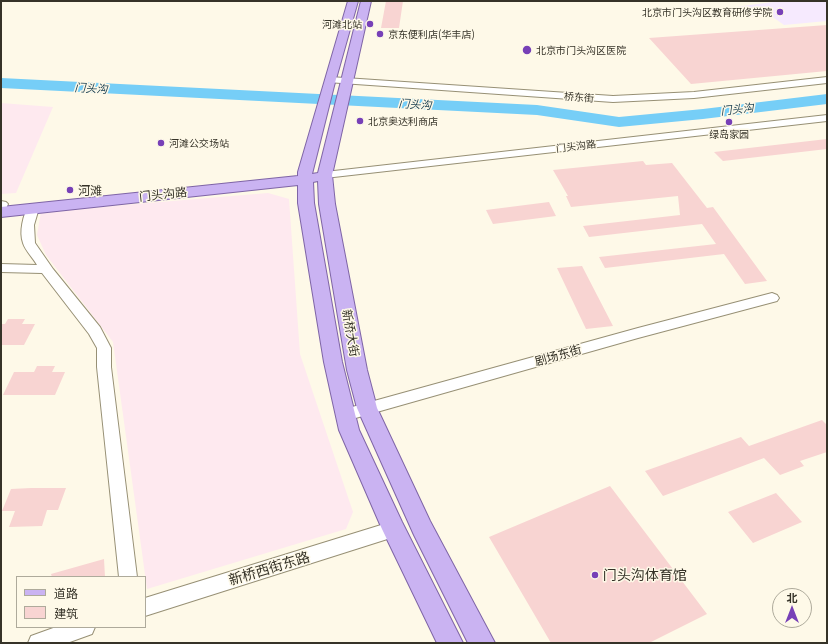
<!DOCTYPE html>
<html>
<head>
<meta charset="utf-8">
<style>
	body { margin:0 }
	#map { position:relative; width:828px; height:644px; overflow:hidden; background:#fef9e8; font-family:Georgia,"Noto Sans SC",serif }
	canvas { display:block }
	.frame { position:absolute; inset:0; border:2px solid #363328; pointer-events:none }
	.legend { position:absolute; left:16px; top:576px; width:130px; height:52px; box-sizing:border-box; background:#fef9e8; border:1px solid #aeaa9b; margin:0; padding:5px 7px; list-style:none; font-size:12px; color:#363328 }
	.legend li { display:flex; align-items:center; gap:8px; height:20px }
	.legend b { width:20px; border:1px solid #aeaa9b }
	.north { position:absolute; left:772px; top:588px; width:40px; height:40px; box-sizing:border-box; background:#fef9e8; border:1px solid #aeaa9b; border-radius:50%; rotate:0deg; font-size:11px; font-weight:700; line-height:16px; text-align:center; color:#363328 }
	.north::after { content:''; display:block; margin:auto; width:14px; height:18px; background:#7740b7; clip-path:polygon(50% 0,100% 100%,50% 72%,0 100%) }
</style>
</head>
<body>
<div id="map">
<canvas width="828" height="644"></canvas>
<div class="frame"></div>
<ul class="legend">
<li><b style="height:5px;background:#cab3f2"></b>道路</li>
<li><b style="height:11px;background:#f8d4d2"></b>建筑</li>
</ul>
<div class="north">北</div>
</div>
<script>
const g = document.querySelector('canvas').getContext('2d');
g.lineJoin = 'round';
function paint(path, color) {
  g.fillStyle = color;
  g.fill(path, 'evenodd');
}
function stroke(path, color, width, dash) {
  g.strokeStyle = color;
  g.lineWidth = width;
  g.lineCap = dash ? 'butt' : 'round';
  g.setLineDash(dash || []);
  g.stroke(path);
}
function label(font, color, halo, rows, align = 'center') {
  g.font = font + ' Georgia,"Noto Sans SC",serif';
  g.lineWidth = 3;
  g.setLineDash([]);
  g.textBaseline = 'middle';
  g.strokeStyle = halo;
  g.fillStyle = color;
  for (const [text, x, y, turn = 0] of rows) {
    g.save();
    g.translate(x, y);
    g.rotate((+turn || 0) * Math.PI / 180);
    g.textAlign = isNaN(turn) ? turn : align;
    if (halo) g.strokeText(text, 0, 0);
    g.fillText(text, 0, 0);
    g.restore();
  }
}
const commercial = new Path2D(`
	M1,103L53,107L16,193L1,194Z
	M268,193L289,199L300,354L353,512L346,529L147,589L113,342L46,255L37,235L41,212Z`);
const education = new Path2D(`
	M781,1H827V21L784,25L770,15L742,17L727,8Z`);
const river = new Path2D(`
	M1,78L537,105L619,117L703,109L827,94V104L703,119L619,127L537,115L1,88Z`);
const building = new Path2D(`
	M386,1H403L399,28H381Z
	M827,25V71L691,84L649,38Z
	M827,139V149L723,161L714,152Z
	M643,161L646,165L672,163L707,208L713,207L767,281L745,284L724,254L605,268L599,257L716,244L702,224L589,237L583,226L680,215L678,196L571,207L566,196H568L553,170Z
	M549,202L556,216L493,224L486,210Z
	M582,266L613,326L586,329L557,268Z
	M8,319H25L22,324H35L24,345H1V324H5Z
	M37,366H55L52,372H65L55,395H3L14,372H34Z
	M822,420L827,425V452L800,461L804,466L780,475L764,458L663,496L645,471L741,437L749,446Z
	M610,486L707,614L649,643H551L489,537Z
	M31,488H66L58,510H47L42,526L9,527L15,511H2L11,489Z
	M776,493L802,522L753,543L728,512Z
	M104,559L105,577H52L51,574Z`);
const minor = new Path2D(`
	M330,77L613,96L694,92L827,77V83L694,98L613,102L327,82L325,80Z
	M827,115V121L325,178L319,175L325,172Z
	M1,201L6,202L8,204L5,211L1,212Z
	M33,204L37,205L39,208L34,225L35,243L53,269L100,327L111,348V367L137,577H119L97,367V348L89,334L42,273L1,272V264L37,265C33,258 25,250 23,243C19,232 23,215 29,205Z
	M772,293L777,295L779,298L777,301L638,338L345,421L339,419L337,415L339,411L345,409L638,328Z
	M394,521L400,523L403,529L400,535L145,616V598Z
	M56,627H95L92,634L67,643H28L31,636Z`);
const major = new Path2D(`
	M348,1H358L334,86L312,174L318,173L361,1H371L332,175L335,204L367,370L377,408L430,521L495,643H468L414,535L357,408L347,370L319,204L318,181L313,182L314,203L342,362L359,430L402,522L463,643H437L382,529L339,430L324,362L298,203V185L1,217V207L298,176V172Z`);
const markers = [
	[780,12,4,"#7740b7"],
	[370,24,4,"#7740b7"],
	[380,34,4,"#7740b7"],
	[527,50,5,"#7740b7"],
	[360,121,4,"#7740b7"],
	[729,122,4,"#7740b7"],
	[161,143,4,"#7740b7"],
	[70,190,4,"#7740b7"],
	[595,575,4,"#7740b7"]
];
const farPoinames = [
	["北京市门头沟区教育研修学院",772,12,"right"],
	["河滩北站",362,24,"right"],
	["京东便利店(华丰店)",388,34],
	["北京市门头沟区医院",536,50],
	["北京奥达利商店",368,121],
	["绿岛家园",729,134,"center"],
	["河滩公交场站",169,143]
];
const farStreetnames = [
	["桥东街",579,97,4],
	["门头沟路",576,146,-7]
];
const farWaternames = [
	["门头沟",91,88,3],
	["门头沟",415,104,3],
	["门头沟",737,109,-6]
];
const poiNames = [
	["河滩",78,190]
];
const streetNames = [
	["门头沟路",163,194,-6],
	["新桥大街",351,333,80],
	["剧场东街",558,355,-16]
];
const nearStreetnames = [
	["新桥西街东路",269,568,-17]
];
const nearPoinames = [
	["门头沟体育馆",603,575]
];
paint(commercial, '#fee9ef');
paint(education, '#f6eafe');
paint(river, '#76cef7');
paint(building, '#f8d4d2');
stroke(minor, '#979075', 2);
stroke(major, '#7f65a6', 2);
paint(minor, '#fff');
paint(major, '#cab3f2');
for (const [x, y, r, color] of markers) {
  const dot = new Path2D();
  dot.arc(x, y, r, 0, 2 * Math.PI);
  g.fillStyle = color;
  g.fill(dot);
  stroke(dot, '#fef9e8', 1.5);
}
label('10px', '#363328', '#fef9e8', farPoinames, 'left');
label('10px', '#363328', '#fef9e8', farStreetnames);
label('italic 11px', '#183e50', '#fef9e8', farWaternames);
label('12px', '#363328', '#fef9e8', poiNames, 'left');
label('12px', '#363328', '#fef9e8', streetNames);
label('14px', '#363328', '#fef9e8', nearStreetnames);
label('14px', '#363328', '#fef9e8', nearPoinames, 'left');
</script>
</body>
</html>
